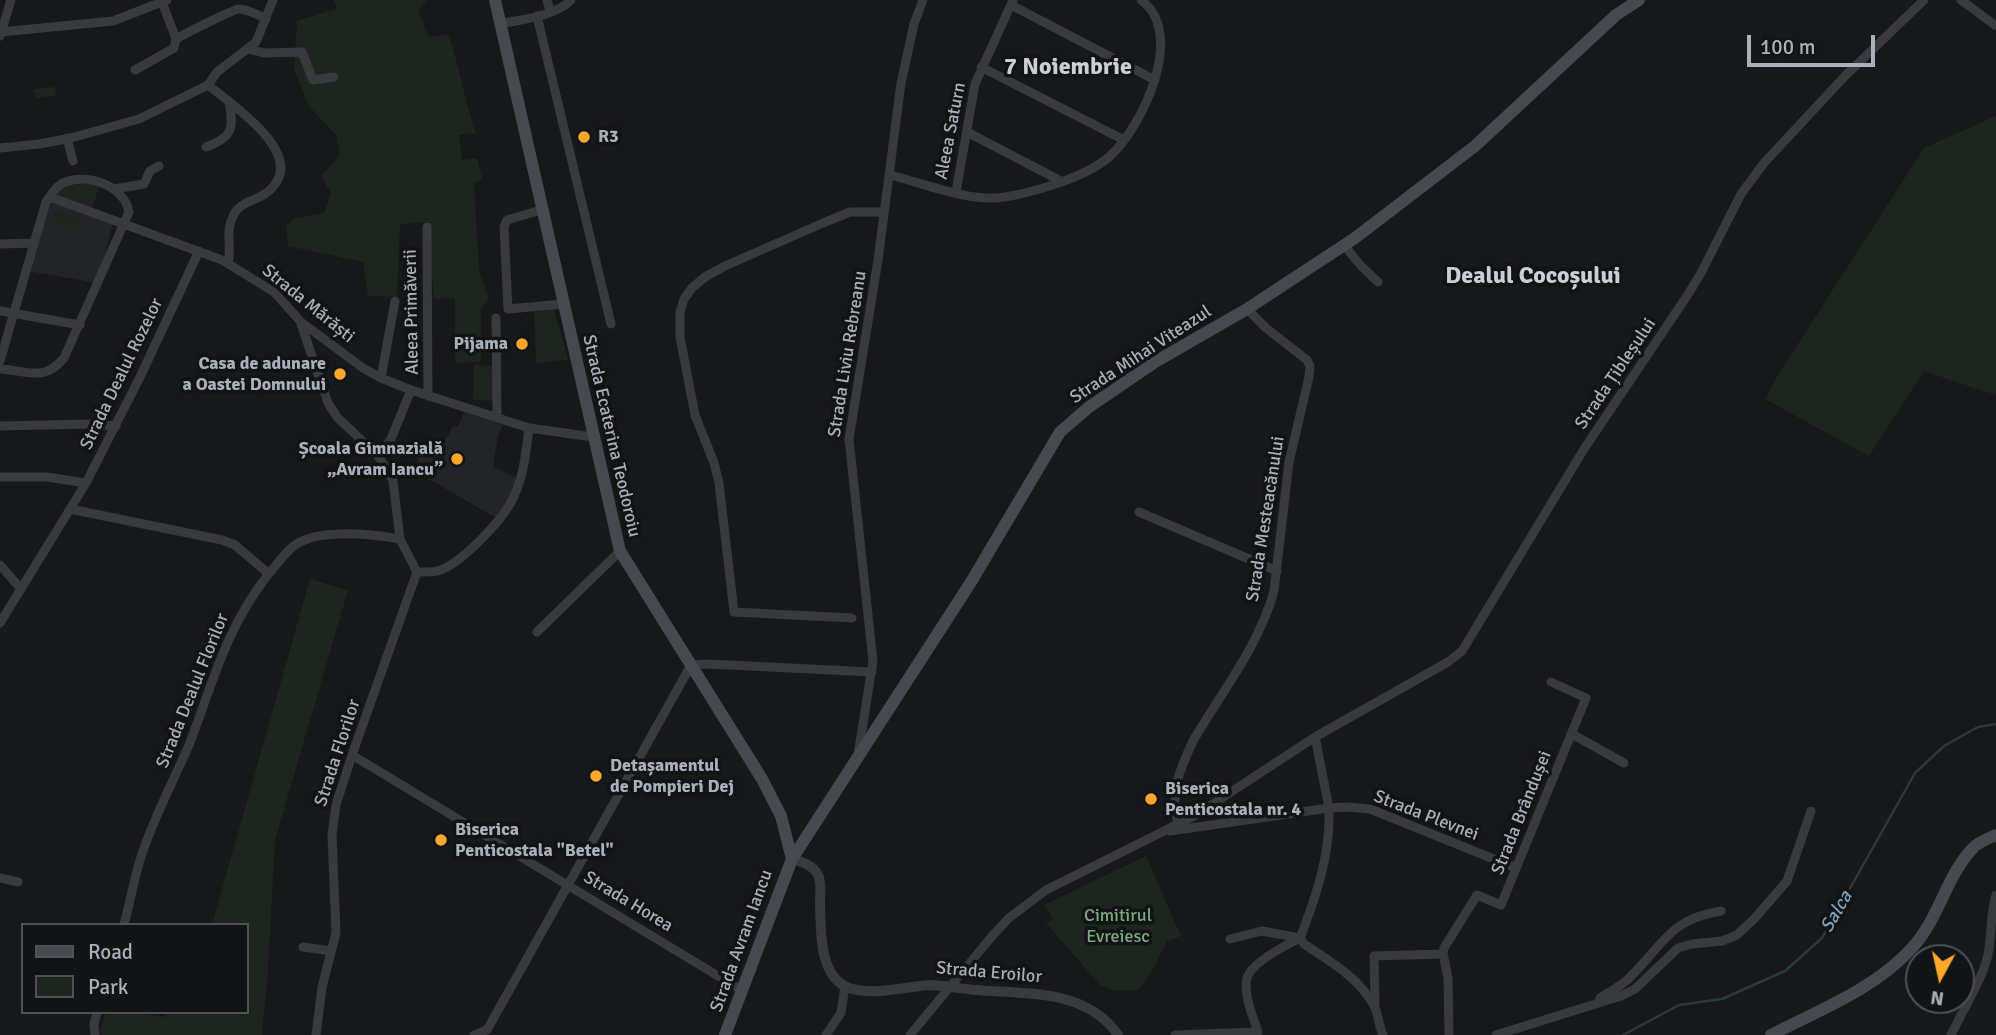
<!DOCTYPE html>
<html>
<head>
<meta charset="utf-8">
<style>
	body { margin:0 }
	#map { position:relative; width:1996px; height:1035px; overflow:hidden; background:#17181a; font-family:Signika,sans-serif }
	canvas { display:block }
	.legend { position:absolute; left:21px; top:923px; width:228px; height:91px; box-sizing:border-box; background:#121315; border:2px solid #4e5257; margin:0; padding:9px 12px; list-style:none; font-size:21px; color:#a8b0bb }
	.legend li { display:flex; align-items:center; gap:14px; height:35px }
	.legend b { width:35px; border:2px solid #4e5257 }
	.north { position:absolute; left:1905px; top:944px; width:70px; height:70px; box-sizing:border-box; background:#121315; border:2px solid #4e5257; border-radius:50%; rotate:188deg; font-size:19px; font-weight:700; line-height:28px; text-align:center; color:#a8b0bb }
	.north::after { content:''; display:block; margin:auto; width:24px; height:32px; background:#ffa82b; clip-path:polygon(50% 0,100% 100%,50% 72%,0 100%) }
	.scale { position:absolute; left:1747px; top:35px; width:128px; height:32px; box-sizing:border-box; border:4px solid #a8b0bb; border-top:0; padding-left:9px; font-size:21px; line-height:24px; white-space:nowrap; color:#a8b0bb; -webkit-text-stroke:5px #121315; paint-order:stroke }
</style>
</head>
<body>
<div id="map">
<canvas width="1996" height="1035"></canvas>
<ul class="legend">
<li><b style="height:9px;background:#464950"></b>Road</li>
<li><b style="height:19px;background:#1d261e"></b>Park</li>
</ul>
<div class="north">N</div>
<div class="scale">100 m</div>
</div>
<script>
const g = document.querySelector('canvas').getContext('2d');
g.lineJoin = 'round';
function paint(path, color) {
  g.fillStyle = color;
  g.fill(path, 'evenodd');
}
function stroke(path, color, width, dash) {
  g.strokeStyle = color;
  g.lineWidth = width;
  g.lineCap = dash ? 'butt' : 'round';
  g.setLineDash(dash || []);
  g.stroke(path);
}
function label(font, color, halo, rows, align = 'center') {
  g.font = font + ' Signika,sans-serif';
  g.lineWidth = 7;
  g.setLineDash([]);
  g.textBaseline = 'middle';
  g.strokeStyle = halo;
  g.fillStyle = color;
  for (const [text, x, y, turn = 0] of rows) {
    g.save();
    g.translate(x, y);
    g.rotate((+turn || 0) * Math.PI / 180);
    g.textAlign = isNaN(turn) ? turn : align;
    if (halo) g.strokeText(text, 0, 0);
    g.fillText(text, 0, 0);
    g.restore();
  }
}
const built = new Path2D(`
	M51,199L113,222L98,283L27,271Z
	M464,412L503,424L498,436L493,467L517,478L510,499L496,518L417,472L420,445L440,450L453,426L458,427Z`);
const green = new Path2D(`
	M334,0H427L418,10L429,37L449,34L475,133L459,135L462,160L477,158L482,178L474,184L479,269L489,300L481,309V362L455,363V299L434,298L428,222L400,224L397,297L368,296L363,262L288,246L286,227L293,219L324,213L331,193L321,176L340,155L336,135L308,105L294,69L297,21L337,9Z
	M55,87L56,96L35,98L34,89Z
	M1996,116V395L1924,371L1869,456L1765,399L1776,378L1924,148Z
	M65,183L100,184L91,211L52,197Z
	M55,211L79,219L76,229L52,221Z
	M553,306L568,360L536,363L534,308Z
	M474,365L494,366L493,401L473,400Z
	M310,579L348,590L275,840L268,971L262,1035H102L100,1031L106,1012H132L164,1017L168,1012H247V925H212Z
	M1146,856L1181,936L1167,941L1151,973L1138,990L1116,991L1099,984L1046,923L1053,918L1044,905Z`);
const stream = new Path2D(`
	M1623,1035L1679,1005L1722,999L1785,971L1822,938L1915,773L1944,746L1978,727L1996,724`);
const minor = new Path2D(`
	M547,0L550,11
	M1961,0L1996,26
	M162,2L176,39C184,34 234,9 239,9C248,9 258,15 266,19
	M1011,5L1155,80
	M537,16L611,324
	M500,24C522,19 554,17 571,0
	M1,32L113,21L167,0
	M0,36L11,0
	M248,49L264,53L302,52L313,80L334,77
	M981,67L1124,140
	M135,70L174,48L176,39
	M208,85C231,104 306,153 272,188C261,201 240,200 233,216C225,231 232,248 228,264
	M967,132L1061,181
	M67,138L73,161
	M206,147C233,137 234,129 229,102
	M0,148L39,144L71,138L139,119L208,85L217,72L256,42L273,0
	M890,175C923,183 971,203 1005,197C1035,192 1086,177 1109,157C1142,128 1187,33 1141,0
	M114,189L144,184L150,171L159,166
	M956,192L975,84L1013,0
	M50,197L222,260L274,292L301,322L363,368L381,378L411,390L529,428L593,437
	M541,210L507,220L504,227L508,309L563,304
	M427,227L428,396
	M1,244L34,243
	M1344,245L1361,266L1378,282
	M0,311L80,325
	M496,318L497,417
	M301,324L328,403L337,417L378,456L388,470L393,481L400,539L417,572
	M0,361L46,202C52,194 56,185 65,182C89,173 124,186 129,212L64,358C44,382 29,371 0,369
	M381,378L395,301
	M0,426L91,424L116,426
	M378,456L391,439L411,390
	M0,477H47L86,483
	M70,509L222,540L235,545L269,574
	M1139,512L1277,571
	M0,565L21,589
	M417,572C426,572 435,573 443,569C464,560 505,518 514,496C524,475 526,451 529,428
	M852,618L734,612L719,483L714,463L695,415L680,337V312L684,299L692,288L705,277L725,266L823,223L850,212H884
	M0,623L86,483L140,377L199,251
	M537,632L620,551
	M1572,734L1624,763
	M352,755L743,991
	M858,755L873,661L849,439L878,260L901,83L914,24L923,0
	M1178,824C1169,794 1180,769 1193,741C1221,693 1259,646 1274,591L1289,462L1309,377L1310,366L1307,360L1266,328L1247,309
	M1170,831L1329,808L1315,737
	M0,878L18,882
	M124,925C130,902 134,879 141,857C153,819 173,782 189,745C213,683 225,630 267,576C276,566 284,553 295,545C320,528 372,534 400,539
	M1300,938C1316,897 1331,853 1329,808L1347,807L1370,809L1516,868
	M1300,938L1304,944C1329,961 1357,976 1373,1004C1379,1013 1378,1025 1383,1035
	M1230,939L1262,931L1300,938
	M303,947L331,951
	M1600,998C1613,990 1625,984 1635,972C1666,940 1672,919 1721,911
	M1375,1004L1374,956L1443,954
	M487,1030L691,665L708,664L872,672
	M95,1035L94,1024L97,1012
	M316,1035L322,987L336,933L332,835L336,805L352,755L417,572
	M474,1035L487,1030
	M826,1035L841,1013L845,986
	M910,1035L993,935L1009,918L1046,890L1196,815L1315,737L1448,662L1462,651L1584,449L1687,296L1701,273L1741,194L1764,163L1845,76L1924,0
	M1175,1035L1258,1032C1253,1016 1243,995 1247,978C1251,963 1286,945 1300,938
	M1449,1035L1448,978L1443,954L1444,948L1477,895L1501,905L1586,698L1551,682
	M1496,1035L1621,996L1635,989L1678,948L1692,944L1722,941L1737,935L1755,918L1787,881L1811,811
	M1951,1035C1963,1009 1981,983 1988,955C1992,934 1990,915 1996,895`);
const tertiary = new Path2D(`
	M792,859C802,862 813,865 818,875C822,883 820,893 820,902C821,928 818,977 849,988C873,996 904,987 929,985C945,985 960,989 976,990C1026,994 1087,989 1118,1035`);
const secondary = new Path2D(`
	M495,0L620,551L762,779L781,816L792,859
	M725,1035L792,859L971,582L1060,432L1089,407L1155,362L1247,309L1355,238L1475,146L1616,15L1639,0
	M1771,1035C1819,1010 1875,989 1912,948C1939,919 1946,876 1973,848C1978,842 1989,838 1996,835`);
const markers = [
	[584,137,7,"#ffa82b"],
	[522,344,7,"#ffa82b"],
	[340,374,7,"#ffa82b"],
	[457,459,7,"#ffa82b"],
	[596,776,7,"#ffa82b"],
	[1151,799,7,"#ffa82b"],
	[441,840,7,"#ffa82b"]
];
const streetNames = [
	["Aleea Saturn",951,131,-79],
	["Strada Mărăști",308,304,39],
	["Aleea Primăverii",412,312,-91],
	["Strada Liviu Rebreanu",848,354,-81],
	["Strada Mihai Viteazul",1141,355,-33],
	["Strada Dealul Rozelor",122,374,-64],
	["Strada Țibleșului",1616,374,-56],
	["Strada Ecaterina Teodoroiu",611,436,77],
	["Strada Mesteacănului",1266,519,-81],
	["Strada Dealul Florilor",193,691,-68],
	["Strada Florilor",338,753,-72],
	["Strada Brândușei",1522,813,-68],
	["Strada Plevnei",1426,816,21],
	["Strada Horea",628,902,31],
	["Strada Avram Iancu",742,941,-70],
	["Strada Eroilor",989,973,5]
];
const poiNames = [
	["R3",598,137],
	["Pijama",508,344,"right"],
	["Casa de adunare",326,364,"right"],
	["a Oastei Domnului",326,385,"right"],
	["Școala Gimnazială",443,449,"right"],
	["„Avram Iancu”",443,470,"right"],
	["Detașamentul",610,766],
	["de Pompieri Dej",610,787],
	["Biserica",1165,789],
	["Penticostala nr. 4",1165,810],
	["Biserica",455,830],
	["Penticostala \"Betel\"",455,851]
];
const parkNames = [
	["Cimitirul",1118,916],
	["Evreiesc",1118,937]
];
const waterNames = [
	["Salca",1837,912,-60]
];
const districtNames = [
	["7 Noiembrie",1068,68],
	["Dealul Cocoșului",1533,277]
];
paint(built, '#232427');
paint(green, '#1d261e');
stroke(stream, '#2c3840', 2.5);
stroke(minor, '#383a3f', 9);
stroke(tertiary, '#383a3f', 10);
stroke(secondary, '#464950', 12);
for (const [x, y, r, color] of markers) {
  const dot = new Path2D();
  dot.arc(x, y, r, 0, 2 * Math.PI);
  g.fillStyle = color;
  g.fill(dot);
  stroke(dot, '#121315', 2.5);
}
label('18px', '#a8b0bb', '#121315', streetNames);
label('bold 18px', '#a8b0bb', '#121315', poiNames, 'left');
label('18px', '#7ea87e', '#121315', parkNames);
label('italic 19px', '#7ca1b9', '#121315', waterNames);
label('bold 24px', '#caced7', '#121315', districtNames);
</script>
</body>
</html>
